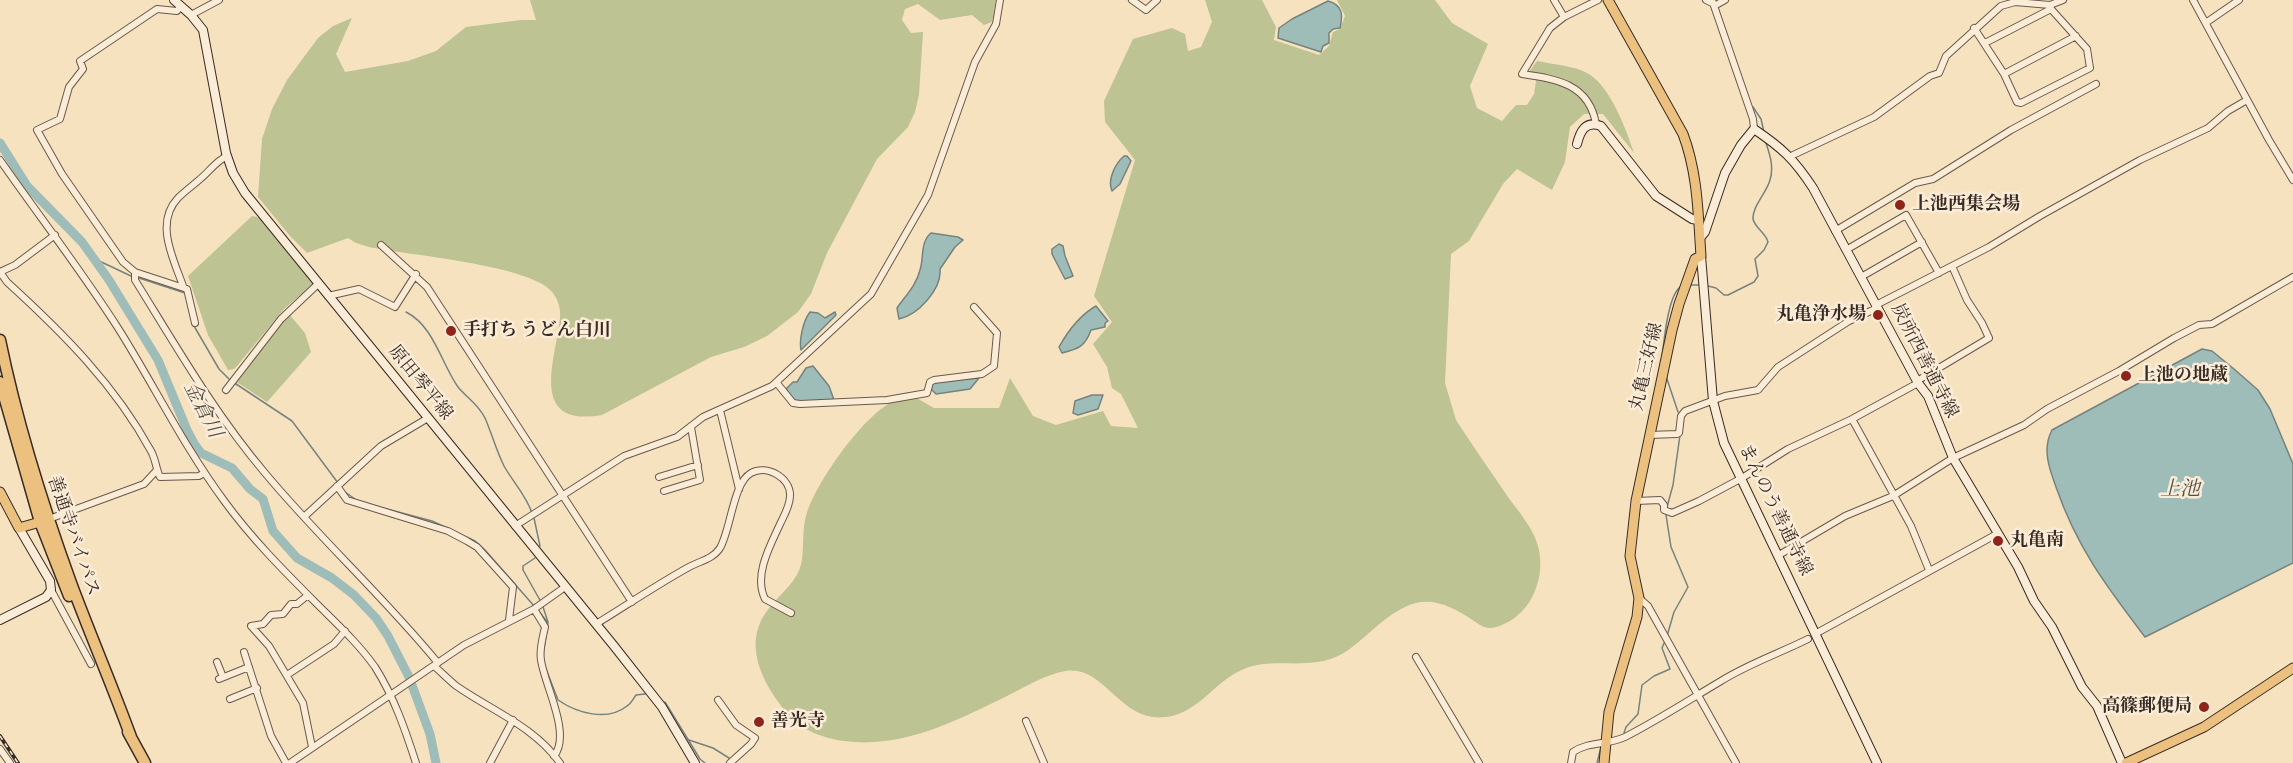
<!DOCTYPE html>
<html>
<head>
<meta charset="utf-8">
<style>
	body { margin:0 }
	canvas { display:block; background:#f7e2c0 }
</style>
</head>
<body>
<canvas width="2293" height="763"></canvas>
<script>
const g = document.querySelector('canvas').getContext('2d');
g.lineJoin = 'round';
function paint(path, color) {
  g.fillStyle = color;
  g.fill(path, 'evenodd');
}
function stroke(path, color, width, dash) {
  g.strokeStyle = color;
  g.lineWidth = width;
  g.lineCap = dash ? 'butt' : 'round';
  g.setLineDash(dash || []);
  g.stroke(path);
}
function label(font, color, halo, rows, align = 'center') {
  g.font = font + ' "IM FELL French Canon","Noto Serif JP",serif';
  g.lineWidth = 5;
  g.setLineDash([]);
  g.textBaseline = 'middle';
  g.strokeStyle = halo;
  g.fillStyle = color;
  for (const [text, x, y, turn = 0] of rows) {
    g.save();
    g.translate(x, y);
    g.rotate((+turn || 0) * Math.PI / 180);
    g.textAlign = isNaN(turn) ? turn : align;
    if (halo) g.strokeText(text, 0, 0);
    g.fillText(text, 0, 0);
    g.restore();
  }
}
const green = new Path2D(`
	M530,0H996L992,22L984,25L972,15L940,20L918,4L905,9L902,20L911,33L923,32L919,95L915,112L908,127L877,159L827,253L811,294L798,312L767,336L744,347L711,357L602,415C527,428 556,359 560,318C561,309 558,300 553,293C533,265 406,255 369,247L356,243L348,238L307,253L290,236L258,197L262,139L272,109L287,80L318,38L333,26L352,18L336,54L345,72L408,61L436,51L466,27L521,20H536Z
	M1205,0H1262L1276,27L1274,40L1319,55L1329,46L1333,32L1340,29L1345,16L1337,0H1435L1452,23L1488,44L1470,86L1477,108L1502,121L1516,105H1527L1534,94L1536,81L1529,72L1537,61C1551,64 1575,66 1587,73C1610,85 1626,129 1634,153L1603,114H1584L1570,127L1565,162L1552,190L1517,169L1503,184L1469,241L1451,254L1445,383L1456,420C1473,446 1491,472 1508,497C1519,512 1533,528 1538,546C1543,564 1540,584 1530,601C1525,609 1518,616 1510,621C1504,624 1497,628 1490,628C1483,628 1477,623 1471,619C1451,606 1429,595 1405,607C1381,618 1364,641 1342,654C1309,672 1274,656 1244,669C1210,683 1195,722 1152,717C1117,712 1101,666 1066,671C1046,674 1025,687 1007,696C956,721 902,749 844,741C823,738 802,731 788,714C774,698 758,674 756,651C752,603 798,594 802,559C804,545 802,530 806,516C813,488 851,435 873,416C883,406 896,399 908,393L934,408H999L1010,378L1033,416L1056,425L1103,411L1111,426L1138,428L1121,394L1112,388L1107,367L1093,344L1112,322L1094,296L1135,160L1105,122L1104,101L1133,39L1172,28L1185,34L1188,51L1201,47L1212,22Z
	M252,216L262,218L313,284L284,309L237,366L234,369L228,370L208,335L188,276Z
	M289,314L305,333L311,352L267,402L235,381Z`);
const water = new Path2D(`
	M1328,1C1343,5 1343,15 1340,28L1333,29L1329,33V43L1323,46L1321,52L1278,38L1279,28L1292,19Z
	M1124,156H1127L1131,161L1120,184L1112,191C1107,180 1115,164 1124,156Z
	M931,233L958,237L963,240L955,247L940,269C942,289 918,315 899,319L897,308C906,295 916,286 920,270C924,258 920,242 931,233Z
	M1059,244L1063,246L1065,256L1073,276L1065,279L1052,254V249Z
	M1096,306L1108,321L1105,323V327L1091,330C1085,347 1078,349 1062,353L1059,347C1068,331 1080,315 1096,306Z
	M810,312L818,313L825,318L835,312L836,315L801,350C799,340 803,321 810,312Z
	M2202,349L2212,351L2234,369L2258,390L2270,409L2293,464V563L2145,637C2107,587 2077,548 2056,487C2049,468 2042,449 2052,430Z
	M813,366L829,386L834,400L795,402L786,389L793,382H797L806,368Z
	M979,378L970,389L936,394L931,389L933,383L936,382Z
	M1092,395H1103L1098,409L1078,415L1073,413L1075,401Z`);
const stream = new Path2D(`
	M1753,107L1761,119L1764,132
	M95,259L131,276
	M136,277L185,293
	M1690,285H1700
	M1708,286L1716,288L1724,295H1728L1754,282L1758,276L1755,259L1764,250L1768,242C1766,233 1755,228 1753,219C1752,207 1767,192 1770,180C1774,167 1770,155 1766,143
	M406,312C434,326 441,363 458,387C467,398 478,404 485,418C492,434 496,450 504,466C513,482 526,495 532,513
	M194,326L219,369L229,379
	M1662,357C1664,342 1668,292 1682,286
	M1666,376L1678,412
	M233,382L292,421L338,483
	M345,492L355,499
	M1667,507L1673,485L1680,435
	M383,508L432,521L475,541L485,550L535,607
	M1666,515L1671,547L1688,587L1674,612L1667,636
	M534,518L540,546
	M535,558L523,566V570L541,602
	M543,607L548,622
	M538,610L548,623L544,649
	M546,669L558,700C577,713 607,722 627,706C631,704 633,699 636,695L645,694
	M665,702L700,759L705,763
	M1624,733L1626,727L1638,714L1642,685L1654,676L1670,669L1662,648L1665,641
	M689,740L713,748L729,758
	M1597,763L1601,747`);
const river = new Path2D(`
	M0,143L27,186L82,242L109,280L158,360L187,430L195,445L201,453L232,468L250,489L263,499L273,531L297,558L332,578L354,595L376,618L388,636L409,677L430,734L436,763`);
const street = new Path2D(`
	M1132,0L1146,10L1157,0
	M1554,0L1564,17
	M1706,0L1716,5L1725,0
	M1712,0L1753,119L1754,129
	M2193,0L2269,140L2293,180
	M181,6L177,11L157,9L80,61L83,69L69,87L60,119L37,130L62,174L123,262L135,272L187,289L195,323
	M191,15L219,0
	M2207,22L2239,0
	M1974,28L2004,74L2017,102L2021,103L2090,68L2087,49L2051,9L2050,5
	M1985,43L2051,9
	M2004,74L2076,36
	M1596,124C1589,84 1557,79 1522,74L1550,28L1564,17L1598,0
	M1791,156L1874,117L1930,76L1939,73L1946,56L2001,6L2015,2L2050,5L2063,0
	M0,160C39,216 81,270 118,328C154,385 184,447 225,502C252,539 284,571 316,603C337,624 358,643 375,667C394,697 405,729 416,763
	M1835,231L1915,183L1933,179L2011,130L2096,84
	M381,245L427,287L632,602
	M1846,250L1906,215L1939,273
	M0,272L7,282C63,333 115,385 151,451C156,460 156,469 160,477L199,476L204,473
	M0,272L15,265L55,235
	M135,272V280C176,346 215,414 265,473C320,539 384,597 438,663
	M1861,277L1922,242
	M183,286C174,260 154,223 178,198C184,192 192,186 199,180C209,172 216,161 227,156
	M328,296L359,289L395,307L416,274
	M1917,381L1989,338L1982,323L1967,300L1952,266
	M776,382L793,403L800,404L887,400L927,393L930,382L934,380L982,374L994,366L997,333L974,307
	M226,390L281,319L319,283
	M720,410L739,489
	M1852,419L1911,526L1929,570
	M1649,435L1677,434L1679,433L1681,416L1685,411L1725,396L1758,390L1778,367L1849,321L1875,309L1876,305L1989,247L2040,216L2140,160L2208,128L2228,111L2247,100
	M659,477L698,465
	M337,486L347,500L448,531L467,541L477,547L513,587L509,620
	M664,491L700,480L691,427
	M1636,501L1660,500L1664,505V510L1672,513L1699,501L1742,478L1788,449L1852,419L1918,383
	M305,516L381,446L428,418
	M49,519L144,484L157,470
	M515,526L624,456L677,437L703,417L772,386L871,294L928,195L975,62L996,24L1000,0
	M1779,555L1845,516L1893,496L1953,458L2024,425L2047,409L2119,371L2174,338L2199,325L2212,324L2293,277
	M51,590L91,664
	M308,595L297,604H291L283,614L271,615L263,624L251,626L269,646L303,703L312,747
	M1639,598L1648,606L1736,763
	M534,609L545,627C543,637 539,649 541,660C544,684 572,734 554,756
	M596,624C627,605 658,584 689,567C700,561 713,559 720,548C731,529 733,483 751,473C767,464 791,478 790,496C790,505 785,514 781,522C771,544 753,575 765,599L791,613
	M1815,634L1997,534
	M244,652L271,736L286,763
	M1416,657L1479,763
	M217,662L223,677
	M434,666C441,672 448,679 455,685C490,710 534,726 560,763
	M287,675L334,644L345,631
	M219,679L249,667
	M230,699L257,688
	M718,700L736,725L755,738L751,744L730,763
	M1026,721L1044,763
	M0,749L10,763
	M290,763L464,645L534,609L565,587
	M490,763L513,720
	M1571,763L1573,752C1589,741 1609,745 1625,737C1658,720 1689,700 1721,681C1748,664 1780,653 1808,639`);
const secondary = new Path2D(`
	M174,0L191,15L203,30L226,153L233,173L245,193L614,646L662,707L695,763
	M1577,144C1580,132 1585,120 1601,126L1656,196L1692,219L1698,220
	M1700,238L1705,232L1725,173L1741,145L1754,129C1782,148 1794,159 1813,188L1918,383L1928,396L1953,458L2018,567L2034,601L2052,627L2082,687L2097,706L2122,763
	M1701,256L1713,401L1724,443L1877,763
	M0,620L46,597L51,590L50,581L19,528`);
const primary = new Path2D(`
	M0,492L19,528L47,520
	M1604,763L1609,712L1637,617L1639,598L1630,556L1636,501L1672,330L1679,304L1695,259L1701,256C1698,214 1698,174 1683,134L1608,0
	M2126,763L2204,727L2293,668`);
const highway = new Path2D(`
	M0,340C17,423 42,503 71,583C90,634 112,685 131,737
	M0,382L40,522L69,596
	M128,732L145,763`);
const rail = new Path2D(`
	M0,736L18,763`);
const markers = [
	[1900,205,6,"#8f2418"],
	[1878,315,6,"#8f2418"],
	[451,331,6,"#8f2418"],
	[2126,376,6,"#8f2418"],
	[1998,541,6,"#8f2418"],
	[2204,707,6,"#8f2418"],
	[759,722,6,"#8f2418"]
];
const poiNames = [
	["上池西集会場",1912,205],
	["丸亀浄水場",1866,315,"right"],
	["手打ち うどん白川",463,331],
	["上池の地蔵",2138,376],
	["丸亀南",2010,541],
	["高篠郵便局",2192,707,"right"],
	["善光寺",771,722]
];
const streetNames = [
	["炭所西善通寺線",1924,361,63],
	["丸亀三好線",1647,367,-77],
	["原田琴平線",420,383,51],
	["まんのう善通寺線",1775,510,64],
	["善通寺バイパス",73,536,71]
];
const waterNames = [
	["金倉川",202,410,63],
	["上池",2180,490]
];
paint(green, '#bdc392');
paint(water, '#9ebdb9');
stroke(water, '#75837e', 1.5);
stroke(stream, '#75837e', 1.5);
stroke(river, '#9ebdb9', 9);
stroke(street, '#68594c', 8);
stroke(secondary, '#382b25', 10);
stroke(primary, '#382b25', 11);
stroke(highway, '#382b25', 13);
stroke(street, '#faecd6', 6);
stroke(secondary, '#faecd6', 8);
stroke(primary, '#ecc180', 9);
stroke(highway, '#ecc180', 10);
stroke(rail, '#382b25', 4);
stroke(rail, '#faecd6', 1.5, [4.5]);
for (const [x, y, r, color] of markers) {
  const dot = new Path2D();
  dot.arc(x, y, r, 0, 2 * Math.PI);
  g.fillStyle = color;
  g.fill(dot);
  stroke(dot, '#faecd6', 2);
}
label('bold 18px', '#382b25', '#faecd6', poiNames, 'left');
label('18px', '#382b25', '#faecd6', streetNames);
label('italic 20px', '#52504a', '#faecd6', waterNames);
</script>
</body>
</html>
